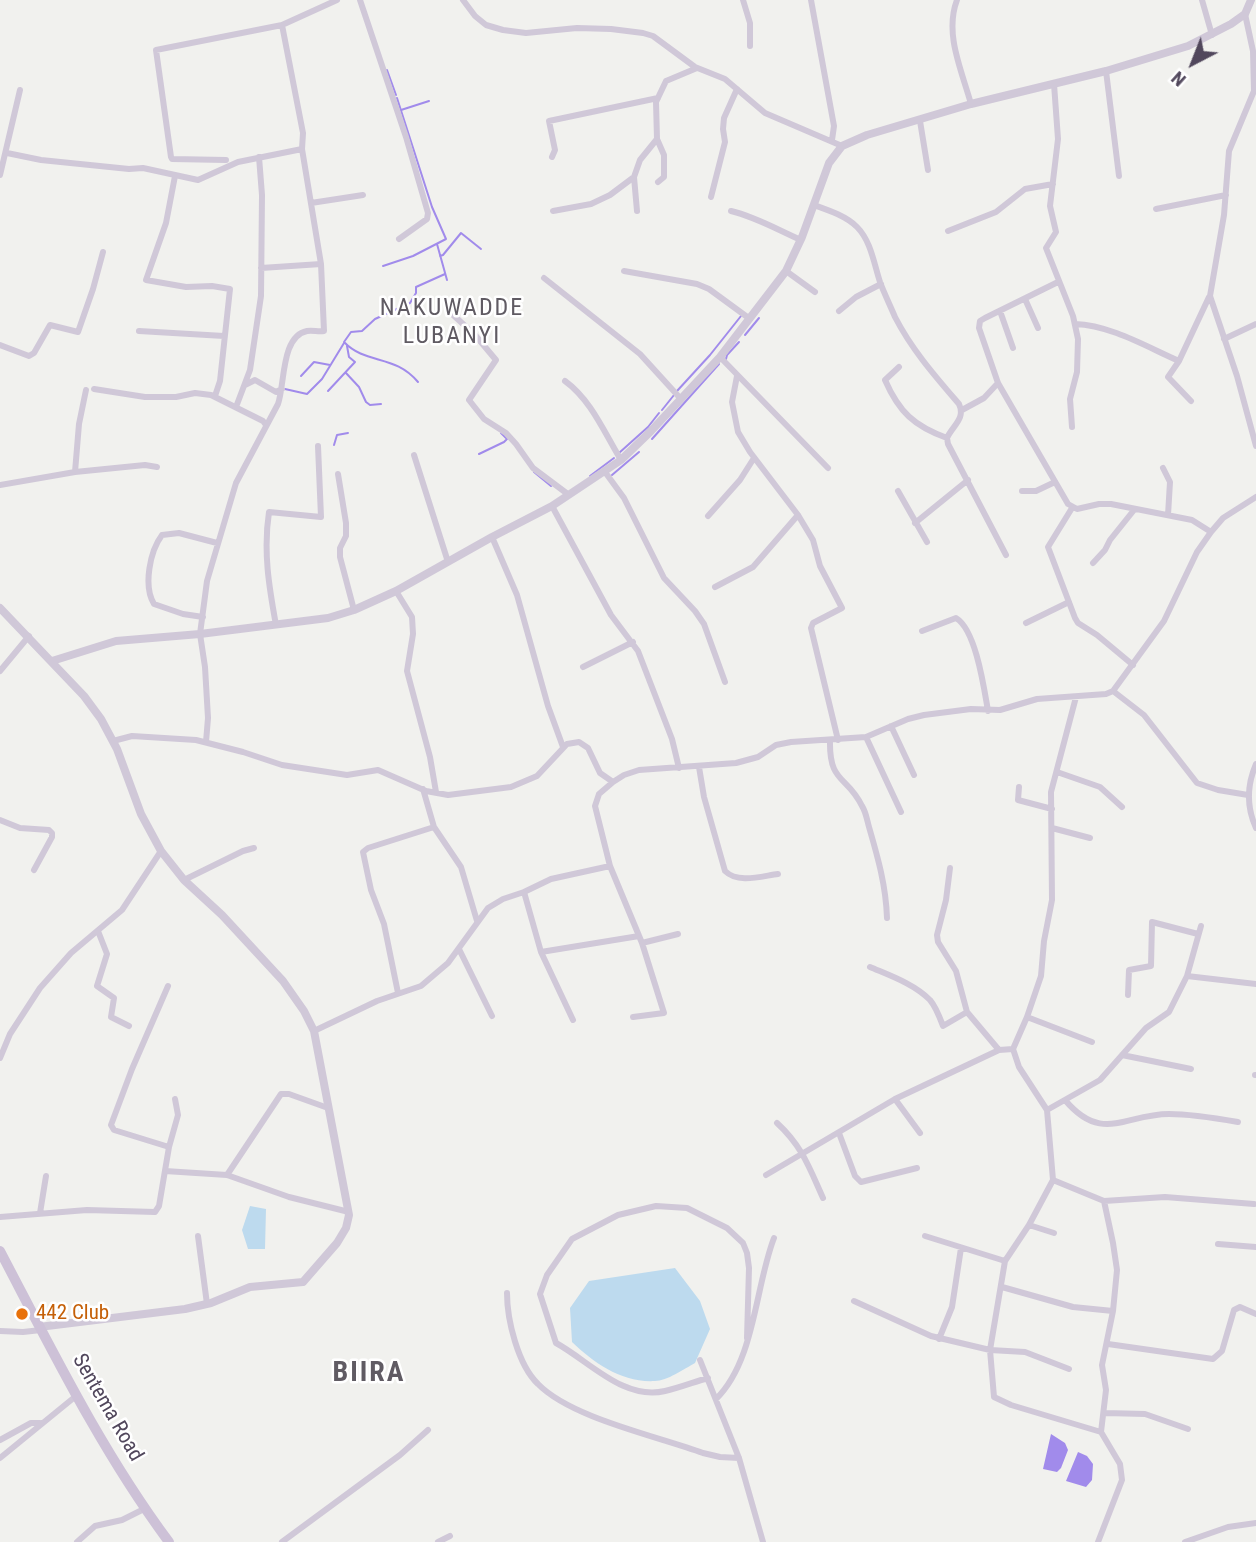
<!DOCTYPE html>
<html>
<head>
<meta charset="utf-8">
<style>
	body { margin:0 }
	#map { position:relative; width:1256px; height:1542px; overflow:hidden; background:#f1f1ee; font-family:"Roboto Condensed",sans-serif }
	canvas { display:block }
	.north { position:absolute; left:1158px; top:28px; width:70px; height:70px; -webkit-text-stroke:5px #fff; paint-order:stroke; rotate:222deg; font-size:19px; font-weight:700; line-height:28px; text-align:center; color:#51475c }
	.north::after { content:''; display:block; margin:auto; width:24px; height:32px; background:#51475c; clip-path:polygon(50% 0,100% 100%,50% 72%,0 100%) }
</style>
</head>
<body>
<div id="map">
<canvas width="1256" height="1542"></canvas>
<div class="north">N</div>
</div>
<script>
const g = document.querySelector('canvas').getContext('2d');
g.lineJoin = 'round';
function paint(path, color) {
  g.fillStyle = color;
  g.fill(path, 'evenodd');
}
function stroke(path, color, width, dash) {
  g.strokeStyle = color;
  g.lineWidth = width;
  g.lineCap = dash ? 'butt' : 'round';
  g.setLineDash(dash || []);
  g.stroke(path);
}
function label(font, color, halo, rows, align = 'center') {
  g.font = font + ' "Roboto Condensed",sans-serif';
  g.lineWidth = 5;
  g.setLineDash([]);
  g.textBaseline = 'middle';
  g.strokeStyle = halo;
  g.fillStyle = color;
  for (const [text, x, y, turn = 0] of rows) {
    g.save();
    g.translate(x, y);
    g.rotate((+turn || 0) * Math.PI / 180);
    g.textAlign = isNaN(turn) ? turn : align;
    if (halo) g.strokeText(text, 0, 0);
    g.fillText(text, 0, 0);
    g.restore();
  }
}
const green = new Path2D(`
	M250,1206L266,1209L265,1249H248L242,1230Z
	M675,1268L700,1301L710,1329L695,1363C684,1369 667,1381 655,1381C622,1383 594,1363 572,1342L570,1308L589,1281Z`);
const water = new Path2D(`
	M1051,1434L1065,1443L1068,1450L1061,1468L1057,1472L1043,1469Z
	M1078,1452L1087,1456L1093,1464L1092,1480L1086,1487L1066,1481Z`);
const stream = new Path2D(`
	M387,70L396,95
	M401,110L429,101
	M437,244L447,280
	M440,256L443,255L461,233L481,249
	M383,266L413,256L446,239L432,207L397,98
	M745,335L759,318
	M726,359L727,355L739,342
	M346,373L359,387L366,402L370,405L381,404
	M301,376L314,362L330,365
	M418,382C395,354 366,365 344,342L351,332L362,331L375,319L410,303L416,293V287L445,274
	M285,389L307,394L322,379L344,343
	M328,391L355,362L349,357L347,346
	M677,391L710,355L741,316
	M662,410L674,395
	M652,439L719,364
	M334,445L337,435L348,433
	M619,453L648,427L659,413
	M479,454L504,442L507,439L501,433
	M534,472L551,486
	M612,475L639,452
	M590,476L614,458`);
const minor = new Path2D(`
	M360,0L406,137L428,213L427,219L399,239
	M463,0L475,16L486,25L503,30L526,33L577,28L611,29L643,33L653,36L695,67L725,79L765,113L842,146
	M743,0L750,23V46
	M811,0L834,126L832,140
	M957,0C944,34 962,71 971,104
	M1202,0L1212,35
	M1245,14L1253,51L1254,91L1229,151L1224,215L1210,296L1237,376L1256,446
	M1106,71L1119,176
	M1054,84L1058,139L1050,206L1056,232L1046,248L1073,316L1078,339L1077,372L1070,399L1072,427
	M920,121L928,170
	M657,139L664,155V177L658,182
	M7,153L41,160L129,169L143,168L198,180L238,162L302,149
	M552,157L555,150L549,121L658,98
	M226,160L172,159L171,157L156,50L282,25L337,0
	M0,175L20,90
	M175,176L166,223L146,280L186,287L212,286L230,289L220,381L215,396
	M634,177L637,211
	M711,197L725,142L723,129L724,118L737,89
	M311,203L363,195
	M814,205C828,210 846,216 857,227C871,241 874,264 880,282C884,293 890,305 895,317C912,350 935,376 959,404C966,419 952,426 947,438L948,444L1006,555
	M1156,209L1226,195
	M553,211L591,204L610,195L634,177L640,160L657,139L656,102L666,81L697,68
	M731,211C756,217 778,230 801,240
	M948,231L996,212L1025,189L1053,184
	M261,268L321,264L302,149L303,133L282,25
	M624,271L697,284L709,289L750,319
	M786,271L815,292
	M544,278L640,354L680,398
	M1058,282L985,318L980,321L979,328L998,383L1068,504L1077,509L1099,504H1111L1192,520L1211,532
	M1025,299L1038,328
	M839,311L856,297L881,284
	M1000,311L1013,348
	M451,313L475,335L496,360L469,400L484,419L506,433L516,444L533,468L569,495
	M1075,324C1110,325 1147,347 1179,361
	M139,331L224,336
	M1224,339L1256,324
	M0,345L29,356L34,353L50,325L78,332L93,289L103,252
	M720,357L828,468
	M899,367L885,380C899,412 914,426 947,438
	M737,376L732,402L738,432L750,452L798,515L813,540L820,566L842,608L813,623L811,628L838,740
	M565,381C591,400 604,432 621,460
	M245,385L255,380L276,392L282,389
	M94,389L145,397H176L195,393L211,395L263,421L266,425
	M1191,401L1168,377L1179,361L1209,297
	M236,407L250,370L261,296L262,195L259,157
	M962,410L984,398L998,383
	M414,455L448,562
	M1163,468L1170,482L1168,515
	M75,472L79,424L86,390
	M605,472L624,498L664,578L695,611L704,624L725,682
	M338,474L346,523V536L340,548V557L354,610
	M0,485L75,472L145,465L157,467
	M898,491L927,542
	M1022,491H1036L1055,482
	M552,506L611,615L638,651L672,739L679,768
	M1072,508L1048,547L1075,618L1078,623L1097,635L1133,665
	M708,516L740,480L754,458
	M915,523L968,480
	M492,537L517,595L548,706L563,747
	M1093,563L1105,550L1110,540L1134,510
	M715,587L753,567L798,515
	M396,591L412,617L413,634L407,671L430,757L436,792
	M203,617L183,614L154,604C143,586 150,551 162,535L179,533L217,543
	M1026,623L1069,602
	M276,625C269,587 263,551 269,512L321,517L318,446
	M922,631L956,618C976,630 984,688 988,711
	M583,667L633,642
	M0,671L29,636
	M1113,691L1144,715L1197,783L1218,790L1248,795
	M1076,697L1051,792L1052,900L1044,941L1041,976L1027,1017L1013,1049L1019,1067L1047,1110L1053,1180L1029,1225L1005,1261L990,1350L994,1397L1011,1405L1101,1432
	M891,726L914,775
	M866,737L901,812
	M830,740C829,784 847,775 862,806C866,812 867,820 869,827C878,858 886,886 887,918
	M113,741L132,736L196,740L243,752L282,765L347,775L378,770L426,791L448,795L511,787L537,776L567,744L579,742L588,748L600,773L613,782
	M206,742L208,718L205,667L200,634L207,581L236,483L278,404C285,384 281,336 307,331C313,330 318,332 324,331L321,264
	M1256,764C1247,785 1246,806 1256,828
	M699,767L704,797L725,871C738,884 762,876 778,874
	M1057,772L1100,787L1122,807
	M1019,787L1018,800L1052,809
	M423,789L434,827L461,867L477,921
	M0,820L20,828L49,830L52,833V837L34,870
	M1052,828L1090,838
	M950,868L946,900L937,935L938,942L956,971L967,1012L999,1050
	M184,880L243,851L254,848
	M98,931L107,954L97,986L114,998L111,1017L129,1026
	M642,943L678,934
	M459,949L492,1016
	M541,952L639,936
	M870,967C891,976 914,984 930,1000C936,1007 940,1018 943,1026L967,1012
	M1187,976L1256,984
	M168,986L132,1069L111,1125L114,1130L169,1147
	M398,993L384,924L371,890L363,852L368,848L434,827
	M1128,995L1129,970L1151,966L1152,922L1198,934
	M633,1017L664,1013L642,943L610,866L595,806L599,794L613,782L624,775L639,770L736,763L758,757L776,745L791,742L866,737L908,719L924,715L971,709L1000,710L1037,699L1106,694L1113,691L1164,621L1197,552L1211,532L1223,518L1256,497
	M1027,1017L1092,1042
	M573,1020L541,952L524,892L551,879L610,866
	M314,1031L377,1001L421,986L448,963L488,908L503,899L524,892
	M1122,1055L1191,1069
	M0,1058L10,1034L40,988L71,953L122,910L161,851
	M1255,1075H1256
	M895,1099L920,1133
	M1065,1100C1102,1144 1125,1114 1169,1114C1192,1114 1215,1118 1238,1122
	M1047,1110L1100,1080L1146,1028L1169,1012L1187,976L1201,926
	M777,1123C802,1146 809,1167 823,1198
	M839,1133L855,1176L861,1182L917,1168
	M165,1171L227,1175L289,1197L349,1212
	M227,1175L281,1094H289L328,1108
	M766,1175L895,1099L999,1050L1013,1049
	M1053,1180L1104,1201L1165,1197L1254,1204
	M40,1213L46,1176
	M0,1217L87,1210L155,1212L159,1206L169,1147L178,1115L175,1099
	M1029,1225L1054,1233
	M198,1236L207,1304
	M925,1236L1005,1261
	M1218,1244L1256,1247
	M1002,1287L1073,1307L1113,1311
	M507,1293C507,1320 518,1365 538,1384C571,1418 657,1436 703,1453L720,1457L739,1458
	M854,1301L931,1336L990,1350L1025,1352L1069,1369
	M0,1331L23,1332L41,1330
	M939,1339L952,1307L961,1248
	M1108,1344L1213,1359L1222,1351L1234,1310L1240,1307L1256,1314
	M700,1360L739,1458L763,1542
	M708,1378C694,1382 679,1388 665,1391C624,1401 589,1361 556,1343L540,1294L547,1275L572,1239L618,1215L656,1206L687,1208L727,1228L743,1243L747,1253L749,1268L747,1338
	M716,1399C755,1361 755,1287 774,1238
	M1105,1413L1145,1414L1188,1429
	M0,1440L31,1423H40
	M0,1458L76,1396
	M77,1542L95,1526L122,1520L144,1509
	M282,1542L400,1455L428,1430
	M438,1542L450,1536
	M1098,1542L1122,1480L1120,1464L1101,1432L1106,1390L1102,1365L1113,1311L1117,1270L1113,1243L1104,1201
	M1185,1542L1228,1527L1256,1523`);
const tertiary = new Path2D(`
	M0,608L84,696L101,719L117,749L141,814L161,851L184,880L222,915L283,981L304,1011L314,1031L349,1215L346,1228L337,1243L303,1282L250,1287L211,1303L185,1309L39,1327
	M52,661L116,641L200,634L328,618L354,610L396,591L492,537L552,506L621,460L651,431L720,357L786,271L802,237L829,163L842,146L867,135L971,104L1106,71L1188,46L1231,24L1245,14L1251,0`);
const secondary = new Path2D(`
	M0,1251C52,1350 102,1452 169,1542`);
const markers = [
	[22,1314,7,"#e8710a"]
];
const foodNames = [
	["442 Club",36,1314]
];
const streetNames = [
	["Sentema Road",107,1408,60]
];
const quarterNames = [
	["NAKUWADDE",452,309],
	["LUBANYI",452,337]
];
const districtNames = [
	["BIIRA",369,1374]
];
paint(green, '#bddaee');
paint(water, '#a18beb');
stroke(stream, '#a18beb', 2);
stroke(minor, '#d0c8d8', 6);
stroke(tertiary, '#d0c8d8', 8);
stroke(secondary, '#cdc1d7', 10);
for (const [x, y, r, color] of markers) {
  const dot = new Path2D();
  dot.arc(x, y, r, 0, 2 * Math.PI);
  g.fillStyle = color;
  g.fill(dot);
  stroke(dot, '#fff', 2.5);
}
label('21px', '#c56008', '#fff', foodNames, 'left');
label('21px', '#51475c', '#fff', streetNames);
g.letterSpacing = '2px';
label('24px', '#605b63', '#fff', quarterNames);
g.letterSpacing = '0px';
g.letterSpacing = '2px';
label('bold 28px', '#605b63', '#fff', districtNames);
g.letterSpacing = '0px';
</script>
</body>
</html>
